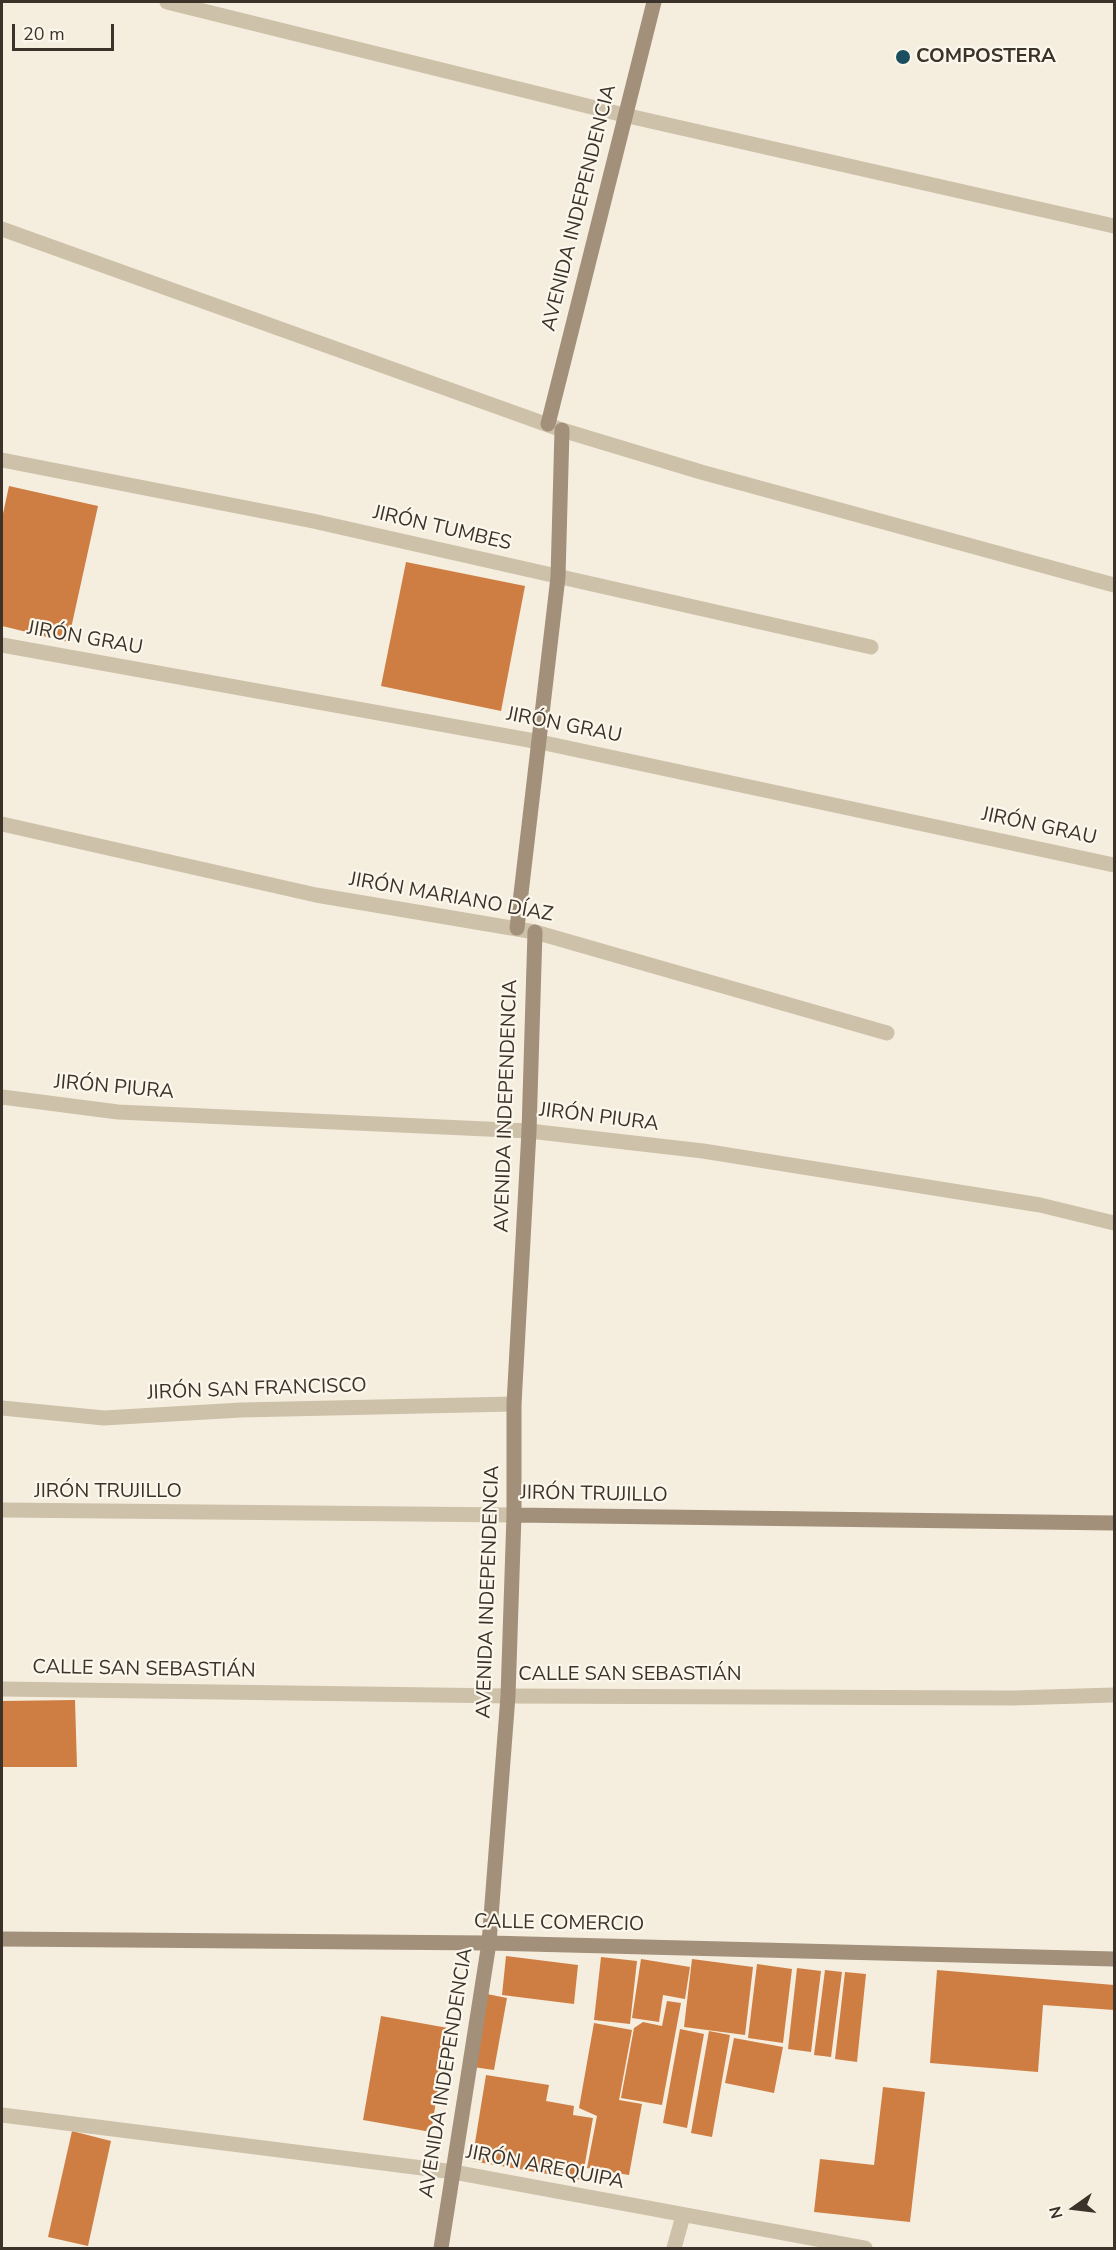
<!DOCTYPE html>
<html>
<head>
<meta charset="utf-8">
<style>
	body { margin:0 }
	#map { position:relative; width:1116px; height:2250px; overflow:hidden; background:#f5eedf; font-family:"Nunito Sans",sans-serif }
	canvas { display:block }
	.frame { position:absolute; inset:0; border:3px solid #3b3229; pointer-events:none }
	.north { position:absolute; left:1044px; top:2178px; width:60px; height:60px; -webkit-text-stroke:4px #fcf7ec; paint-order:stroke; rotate:256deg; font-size:16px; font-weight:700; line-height:24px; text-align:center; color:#3b3229 }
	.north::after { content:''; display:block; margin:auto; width:21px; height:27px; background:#3b3229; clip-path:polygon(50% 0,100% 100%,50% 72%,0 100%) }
	.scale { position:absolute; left:12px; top:24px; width:102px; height:27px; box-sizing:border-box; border:3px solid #3b3229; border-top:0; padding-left:8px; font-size:18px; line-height:21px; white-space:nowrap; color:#3b3229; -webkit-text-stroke:4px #fcf7ec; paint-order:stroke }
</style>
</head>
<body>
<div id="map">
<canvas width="1116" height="2250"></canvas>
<div class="frame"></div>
<div class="north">N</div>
<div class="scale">20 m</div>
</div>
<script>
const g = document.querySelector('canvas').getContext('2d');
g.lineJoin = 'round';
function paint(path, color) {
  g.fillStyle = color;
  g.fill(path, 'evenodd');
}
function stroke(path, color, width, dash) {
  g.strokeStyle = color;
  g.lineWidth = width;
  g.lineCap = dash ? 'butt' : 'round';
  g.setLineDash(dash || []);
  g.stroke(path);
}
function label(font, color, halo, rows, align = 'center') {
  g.font = font + ' "Nunito Sans",sans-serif';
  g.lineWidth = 4.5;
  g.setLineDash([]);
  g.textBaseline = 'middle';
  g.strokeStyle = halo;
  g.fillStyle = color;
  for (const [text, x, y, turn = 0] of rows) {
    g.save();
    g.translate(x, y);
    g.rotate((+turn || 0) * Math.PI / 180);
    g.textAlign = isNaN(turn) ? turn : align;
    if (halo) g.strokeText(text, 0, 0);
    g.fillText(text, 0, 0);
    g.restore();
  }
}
const building = new Path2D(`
	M9,486L98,506L68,642L2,626V518Z
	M406,562L525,586L501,711L381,686Z
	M75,1700L77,1767H2V1701Z
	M506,1956L578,1965L574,2004L502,1995Z
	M601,1957L637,1961L630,2024L594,2020Z
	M641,1959L690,1967L685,1999L663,1995L659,2022L632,2018Z
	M692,1959L753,1967L745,2035L684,2027Z
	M757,1964L792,1969L783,2043L748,2038Z
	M797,1968L821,1971L811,2052L788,2049Z
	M825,1970L842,1972L831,2057L814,2055Z
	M937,1970L1114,1985V2010L1043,2005L1038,2072L930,2063Z
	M845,1972L866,1974L857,2062L835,2059Z
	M487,1994L507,1998L494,2070L473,2067Z
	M667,2001L681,2003L662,2105L621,2098L634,2028L643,2022L662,2026Z
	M381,2016L448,2028L431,2132L363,2120Z
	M594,2023L632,2030L619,2100L642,2104L629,2175L587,2168L597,2116L579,2108Z
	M680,2029L704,2034L687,2128L663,2123Z
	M709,2031L730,2035L712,2137L691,2133Z
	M734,2038L783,2047L774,2093L725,2083Z
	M486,2075L549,2085L546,2101L574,2106L573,2115L593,2118L582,2180L472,2161Z
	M883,2087L925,2092L910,2222L814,2212L820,2159L874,2165Z
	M72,2131L111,2141L88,2246L48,2237Z`);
const street = new Path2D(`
	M167,2L624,115L1114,226
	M2,229L562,430L701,472L1114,585
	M2,460L313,521L871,647
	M2,645L540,742L1114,865
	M2,824L316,895L535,932L887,1033
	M2,1097L118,1112L529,1131L703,1151L1040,1205L1114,1223
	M2,1408L104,1418L241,1410L514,1404
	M2,1510L514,1515
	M2,1689L508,1696L1013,1698L1114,1695
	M2,2115L454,2172L865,2248
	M674,2248L683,2216`);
const secondary = new Path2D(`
	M548,424L654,2
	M517,928L558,577L562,430
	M514,1515L1114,1523
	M2,1939L489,1943L1114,1959
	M441,2248L489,1943L508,1696L514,1515V1404L529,1131L535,932`);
const markers = [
	[903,57,8,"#1b4f60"]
];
const poiNames = [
	["COMPOSTERA",916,57]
];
const streetNames = [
	["AVENIDA INDEPENDENCIA",580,208,-76],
	["JIRÓN TUMBES",442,529,13],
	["JIRÓN GRAU",85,639,10],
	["JIRÓN GRAU",564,726,11],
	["JIRÓN GRAU",1039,827,12],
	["JIRÓN MARIANO DÍAZ",451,898,10],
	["JIRÓN PIURA",114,1088,5],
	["AVENIDA INDEPENDENCIA",507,1106,-88],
	["JIRÓN PIURA",599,1118,7],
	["JIRÓN SAN FRANCISCO",257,1390,-2],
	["JIRÓN TRUJILLO",108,1492],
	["JIRÓN TRUJILLO",594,1495,1],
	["AVENIDA INDEPENDENCIA",489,1592,-88],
	["CALLE SAN SEBASTIÁN",144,1670,1],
	["CALLE SAN SEBASTIÁN",630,1675],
	["CALLE COMERCIO",559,1924,1],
	["AVENIDA INDEPENDENCIA",447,2073,-81],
	["JIRÓN AREQUIPA",545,2168,11]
];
paint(building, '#cf7e43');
stroke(street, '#cec1a9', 15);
stroke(secondary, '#a2907a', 15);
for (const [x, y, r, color] of markers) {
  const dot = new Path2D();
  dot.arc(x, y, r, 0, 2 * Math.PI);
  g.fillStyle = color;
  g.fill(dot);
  stroke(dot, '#fcf7ec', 2);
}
label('bold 20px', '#3b3229', '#fcf7ec', poiNames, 'left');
label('20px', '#3b3229', '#fcf7ec', streetNames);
</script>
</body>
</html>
